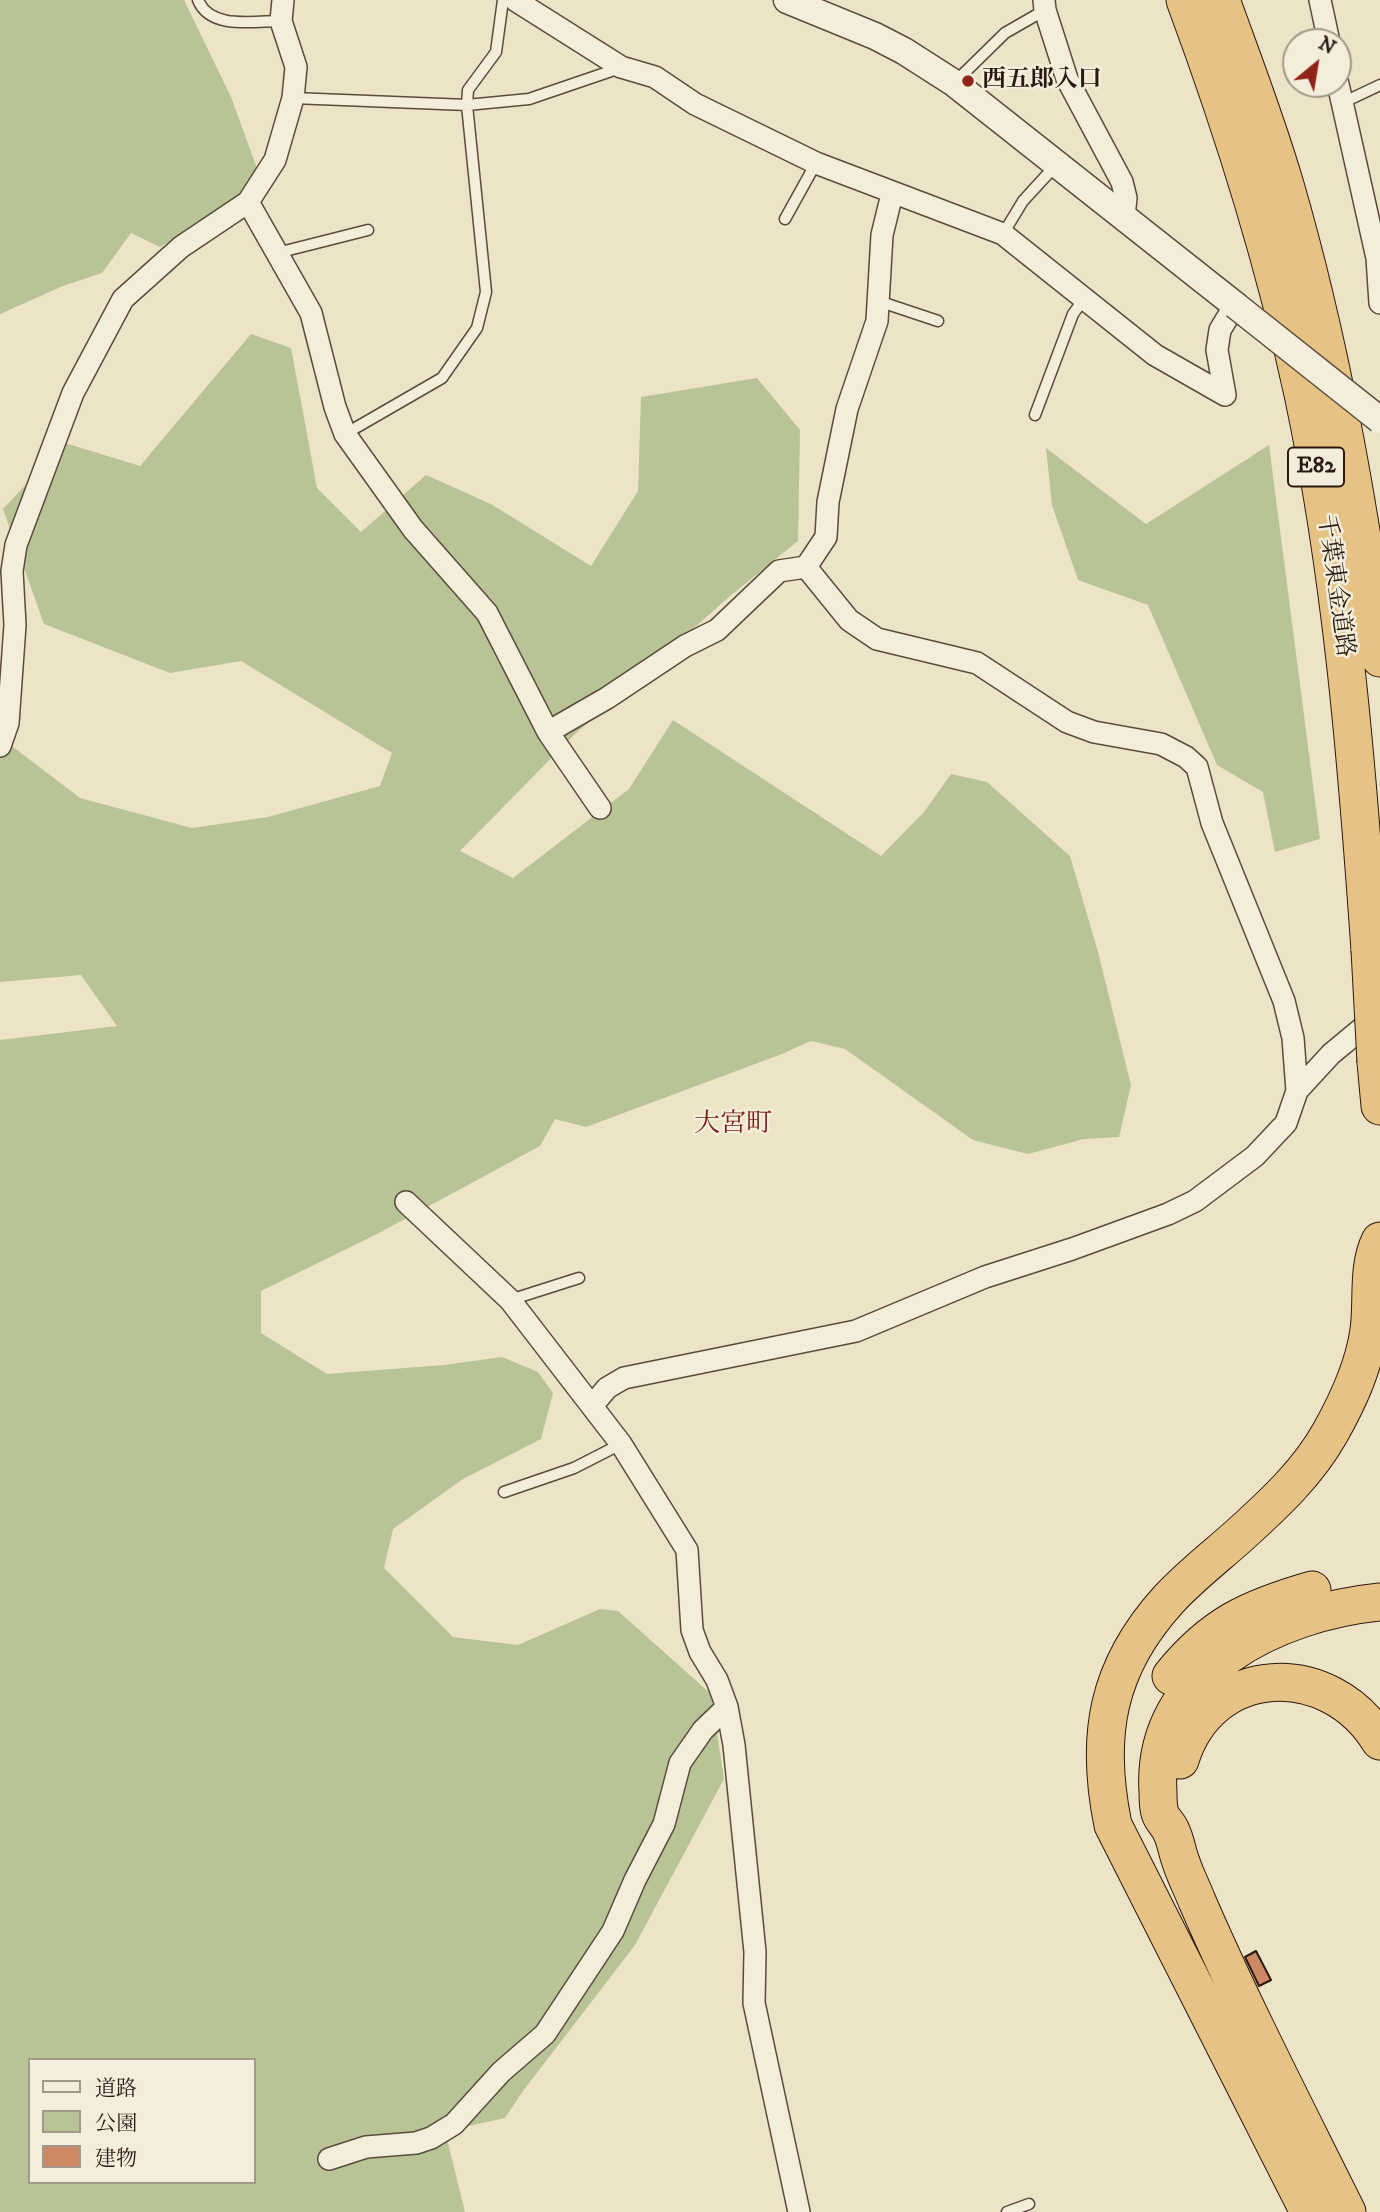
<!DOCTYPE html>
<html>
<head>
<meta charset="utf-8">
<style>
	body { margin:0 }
	#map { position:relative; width:1380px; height:2212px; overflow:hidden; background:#ede3c7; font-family:"IM FELL DW Pica","Noto Serif JP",serif }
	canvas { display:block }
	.legend { position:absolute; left:28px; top:2058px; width:228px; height:126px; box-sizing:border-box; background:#f3eddb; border:2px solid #a39889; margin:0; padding:9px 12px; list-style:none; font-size:21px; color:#2b180e }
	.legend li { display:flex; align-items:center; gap:14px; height:35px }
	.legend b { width:35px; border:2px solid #a39889 }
	.north { position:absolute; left:1282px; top:28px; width:70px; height:70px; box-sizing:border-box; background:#f3eddb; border:2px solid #a39889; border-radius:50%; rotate:30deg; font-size:19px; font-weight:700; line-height:28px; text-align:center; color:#2b180e }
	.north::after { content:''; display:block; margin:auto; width:24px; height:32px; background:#8f2418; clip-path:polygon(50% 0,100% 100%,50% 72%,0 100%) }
</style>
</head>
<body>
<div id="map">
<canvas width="1380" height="2212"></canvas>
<ul class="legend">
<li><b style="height:9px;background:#f3eddb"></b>道路</li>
<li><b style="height:19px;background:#b8c496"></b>公園</li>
<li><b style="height:19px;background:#cd8963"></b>建物</li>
</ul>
<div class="north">N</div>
</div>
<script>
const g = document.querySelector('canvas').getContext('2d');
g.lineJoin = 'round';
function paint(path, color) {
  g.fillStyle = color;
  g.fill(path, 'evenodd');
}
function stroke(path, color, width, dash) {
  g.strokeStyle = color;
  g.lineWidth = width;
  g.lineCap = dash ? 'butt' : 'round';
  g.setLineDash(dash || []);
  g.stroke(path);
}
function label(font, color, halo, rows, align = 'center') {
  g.font = font + ' "IM FELL DW Pica","Noto Serif JP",serif';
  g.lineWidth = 5;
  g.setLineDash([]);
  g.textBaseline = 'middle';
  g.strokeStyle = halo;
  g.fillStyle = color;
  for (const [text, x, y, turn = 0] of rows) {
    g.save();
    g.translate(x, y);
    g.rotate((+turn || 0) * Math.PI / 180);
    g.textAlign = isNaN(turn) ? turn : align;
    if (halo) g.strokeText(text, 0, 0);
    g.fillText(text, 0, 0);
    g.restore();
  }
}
const green = new Path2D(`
	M0,0H184L231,97L262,182L160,247L131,233L102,273L63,286L0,314Z
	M251,334L291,348L317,488L361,532L426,475L491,504L591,566L638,491L641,397L757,378L800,430L798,541L730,596L574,735L460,851L513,878L629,789L673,720L881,856L924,812L951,774L987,782L1070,856L1098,952L1131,1085L1119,1137L1084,1139L1028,1154L973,1140L845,1049L811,1041L782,1054L586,1127L555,1119L540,1146L379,1233L261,1291V1333L327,1374L444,1365L502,1357L538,1372L553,1393L541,1439L463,1479L393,1529L384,1568L453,1637L518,1645L600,1609L618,1611L711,1694L724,1779L635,1945L523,2091L505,2118L445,2131L465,2212H0V1040L117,1026L81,975L0,982V737L80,798L192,828L268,817L380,786L392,753L241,661L170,673L44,624L3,509L65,443L140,466ZM30,2060H254V2182H30Z
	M1269,445L1320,839L1275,852L1263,792L1217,765L1148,605L1078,580L1052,505L1046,448L1146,524Z`);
const building = new Path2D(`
	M1256,1951L1271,1980L1259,1986L1245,1957Z`);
const service = new Path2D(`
	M198,0C210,30 254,21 281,21
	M954,83L1005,33L1045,10
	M293,98L467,105L529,99L620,68
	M1342,103L1380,85
	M785,219L816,163
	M1003,234L1023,201L1056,165
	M277,253L368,230
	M878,301L938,321
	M1035,415L1073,314L1084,299
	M345,434L442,378L477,328L486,292L467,105L468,90L496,52L503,0
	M510,1300L579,1278
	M504,1492L574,1468L621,1444
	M1007,2212L1029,2204`);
const minor = new Path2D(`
	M515,0L621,67L655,77L695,104L816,163L1003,234L1155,355L1225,395
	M1044,0L1045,10L1067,79L1122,182L1126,198L1124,216
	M1320,0L1329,42
	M1338,84L1377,258L1380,303
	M248,202L311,313L335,407L345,434L413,529L487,613L548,732L600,808
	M1225,395L1217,350L1220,330L1235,305
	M806,567L849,620L877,639L977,663L1067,722L1094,732L1161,744L1186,757L1197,767L1212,823L1284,1001L1293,1038L1297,1091
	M548,732L607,698L685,646L717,630L779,571L806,567L826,537L828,502L847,409L877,321L882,235L892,194
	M0,746L8,723L15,625L12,571L16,545L73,393L123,299L181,247L248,202L275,160L293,98L296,67L281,21L283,0
	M406,1202L510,1300L621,1444L687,1550L692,1630L700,1652L717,1680L727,1707L734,1745L755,1952L754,2003L799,2212
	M592,1406L607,1388L624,1378L856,1331L985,1277L1072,1249L1168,1214L1195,1201L1255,1156L1286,1123L1297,1091L1331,1054L1378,1015
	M329,2159L366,2147L416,2143L431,2138L454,2124L501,2072L545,2034L613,1931L635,1880L664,1824L680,1763L703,1730L727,1707`);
const tertiary = new Path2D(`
	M787,0L875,36L904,51L954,83L1235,305`);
const motorway = new Path2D(`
	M1185,0C1233,129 1274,260 1303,394C1342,577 1357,764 1370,950
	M1221,0C1243,61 1267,123 1285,185C1330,340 1358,498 1380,658
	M1376,1062L1380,1106
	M1171,1676C1213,1624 1250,1608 1312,1590
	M1180,1760C1210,1662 1329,1658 1380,1741
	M1309,2212L1113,1825C1095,1737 1106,1668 1169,1599C1191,1575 1219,1554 1243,1532C1276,1502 1308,1472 1330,1433C1348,1401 1364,1367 1369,1330C1373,1301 1367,1267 1380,1241
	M1347,2212C1296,2109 1243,2007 1197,1901C1192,1888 1185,1875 1181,1862C1177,1852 1176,1841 1171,1831C1169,1825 1162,1820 1160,1813C1158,1807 1158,1798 1158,1792C1150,1671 1278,1612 1380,1602`);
const tertiaryBridge = new Path2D(`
	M1235,305L1380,420`);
const motorwayBridge = new Path2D(`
	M1370,950L1376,1062`);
const markers = [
	[968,81,7,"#8f2418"]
];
const shields = [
	[1316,467,56]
];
const shieldNames = [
	["E82",1316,467]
];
const poiNames = [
	["西五郎入口",982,81]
];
const streetNames = [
	["千葉東金道路",1334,586,82]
];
const neighbourhoodNames = [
	["大宮町",733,1126]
];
paint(green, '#b8c496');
paint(building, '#cd8963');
stroke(building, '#2b180e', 2);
stroke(service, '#5c4b3c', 13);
stroke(minor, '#5c4b3c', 24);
stroke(tertiary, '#5c4b3c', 29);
stroke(motorway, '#2b180e', 39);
stroke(service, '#f3eddb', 10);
stroke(minor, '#f3eddb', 21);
stroke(tertiary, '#f3eddb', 26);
stroke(motorway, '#e6c284', 37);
stroke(tertiaryBridge, '#5c4b3c', 29, []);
stroke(motorwayBridge, '#2b180e', 39, []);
stroke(tertiaryBridge, '#f3eddb', 26);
stroke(motorwayBridge, '#e6c284', 37);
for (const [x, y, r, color] of markers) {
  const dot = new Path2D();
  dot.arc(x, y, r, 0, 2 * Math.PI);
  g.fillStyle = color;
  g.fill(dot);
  stroke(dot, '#f3eddb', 2.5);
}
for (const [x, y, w] of shields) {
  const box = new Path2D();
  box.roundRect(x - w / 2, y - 19.5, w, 39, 5);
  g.fillStyle = '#f3eddb';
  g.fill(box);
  stroke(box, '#2b180e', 2);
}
label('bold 23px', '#2b180e', null, shieldNames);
label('bold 24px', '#2b180e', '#f3eddb', poiNames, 'left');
label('24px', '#2b180e', '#f3eddb', streetNames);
label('26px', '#7a1f14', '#f3eddb', neighbourhoodNames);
</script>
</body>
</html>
